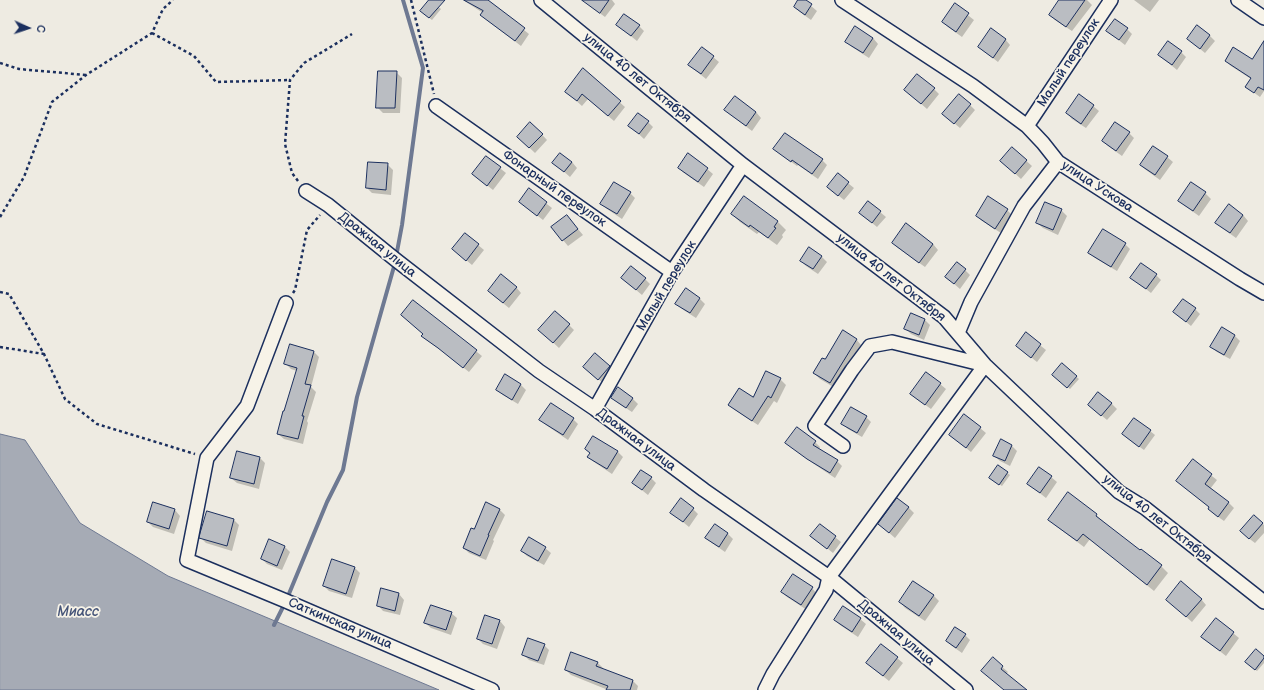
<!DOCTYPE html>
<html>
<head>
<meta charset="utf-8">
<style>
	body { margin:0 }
	#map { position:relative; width:1264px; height:690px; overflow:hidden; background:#eeebe2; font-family:"Balsamiq Sans",sans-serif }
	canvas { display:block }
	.north { position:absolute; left:8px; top:8px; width:40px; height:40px; -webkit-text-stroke:3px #f7f3e8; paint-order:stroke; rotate:93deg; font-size:11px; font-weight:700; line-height:16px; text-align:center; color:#1b2f5e }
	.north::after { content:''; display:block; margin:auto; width:14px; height:18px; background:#1b2f5e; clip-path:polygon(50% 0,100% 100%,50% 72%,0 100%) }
</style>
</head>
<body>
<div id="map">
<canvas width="1264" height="690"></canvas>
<div class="north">С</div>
</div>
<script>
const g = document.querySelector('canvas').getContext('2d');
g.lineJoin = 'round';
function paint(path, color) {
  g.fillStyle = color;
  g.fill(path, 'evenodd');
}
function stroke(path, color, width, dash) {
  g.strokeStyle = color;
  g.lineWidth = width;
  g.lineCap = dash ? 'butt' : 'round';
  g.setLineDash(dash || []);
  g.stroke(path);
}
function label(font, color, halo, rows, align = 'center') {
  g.font = font + ' "Balsamiq Sans",sans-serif';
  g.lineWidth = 3.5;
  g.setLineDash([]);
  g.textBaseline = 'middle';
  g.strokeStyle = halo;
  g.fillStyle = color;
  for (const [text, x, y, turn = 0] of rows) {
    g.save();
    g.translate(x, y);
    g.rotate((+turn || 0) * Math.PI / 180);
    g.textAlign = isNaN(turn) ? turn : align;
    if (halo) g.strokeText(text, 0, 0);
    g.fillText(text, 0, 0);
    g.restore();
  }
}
const water = new Path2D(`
	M0,434L25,440L80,523L168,576L439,690H0Z`);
const shadow = new Path2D(`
	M430,0L441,9L432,20L423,13Z
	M463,0H486L529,34L521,46L487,20L483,13Z
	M586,0H612L615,4L605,17L590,6L585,1Z
	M800,0H804L817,11L811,20L800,12L795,7Z
	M1065,0H1087L1092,5L1072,31L1055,20L1050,14Z
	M1134,0H1159L1150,12Z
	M955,5L974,20L962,37L948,27L943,22Z
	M617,25L639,26L644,31L637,41Z
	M1127,29L1132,34L1125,45L1107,31Z
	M1209,35L1215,41L1205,53L1188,39Z
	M873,38L878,44L869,58L852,47L846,41Z
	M1005,39L1010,45L998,62L985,52L979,47Z
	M1181,52L1186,57L1177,70L1159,55Z
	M713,57L719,62L706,79L689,65Z
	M1226,61L1264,68V91L1260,97L1246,87L1251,79L1231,66Z
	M583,70L625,107L614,121L588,99L582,106L572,97Z
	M396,72L402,78L400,113H383L377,107Z
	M934,89L939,94L927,109L911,95Z
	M735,97L756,112L761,118L752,131L731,115L726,110Z
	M970,105L975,110L960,128L949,119Z
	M1093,106L1099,111L1086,128L1072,119L1067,113Z
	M648,122L653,127L644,139L629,125Z
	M531,123L547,140L535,153L518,137Z
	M1129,133L1134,138L1122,156L1108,146L1103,141Z
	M1012,148L1032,166L1021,179L1007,166Z
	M780,154L822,160L827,165L818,179L798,165L797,166Z
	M486,157L506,173L493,190L473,174Z
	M1167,157L1173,162L1160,180L1146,170L1141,165Z
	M572,162L577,168L570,177L554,163Z
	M387,164L393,170L391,195L372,193L367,188Z
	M679,168L707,169L713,174L704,187L684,173Z
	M838,175L854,188L844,200L834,192Z
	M1192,184L1205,193L1211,199L1199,216L1185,206L1180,201Z
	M529,190L552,208L543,220L520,202Z
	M630,193L635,198L622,219L607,209L601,204Z
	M1007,210L1012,215L1001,233L982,221L977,216Z
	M1061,210L1067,216L1058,235L1043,228L1037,223Z
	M880,212L886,217L877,227L860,213Z
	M732,214L778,222L786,230L782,235L783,237L777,245L759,232L757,234L740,222Z
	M1243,215L1248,221L1236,238L1222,228L1217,223Z
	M567,216L583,235L568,246L552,227Z
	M465,234L484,250L472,265L453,249Z
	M893,243L933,244L938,250L925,267L898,248Z
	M1125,244L1130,249L1117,271L1095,258L1090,253Z
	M821,256L827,262L818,274L806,266L801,261Z
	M965,270L970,275L960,289L946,277Z
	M1156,275L1161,280L1151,293L1132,278Z
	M622,278L645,279L650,284L642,295Z
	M516,287L521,293L509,308L494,296Z
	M686,289L700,299L705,304L696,318L682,309L677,303Z
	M413,301L482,356L469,372L445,353L428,341L423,336L424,334Z
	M1195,309L1200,314L1191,326L1174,312Z
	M912,314L925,320L930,325L924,340L911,334L906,329Z
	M569,325L574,330L559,348L545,335Z
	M1026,334L1046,350L1037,362L1017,346Z
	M1235,336L1240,341L1230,359L1217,352L1211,347Z
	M856,339L861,345L835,388L820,379L814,373L825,361Z
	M314,352L319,357L311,387L316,392L307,421L308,423L303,444L284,439L278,434L297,371L291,369L286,364Z
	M1062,365L1079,379L1070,389L1054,375Z
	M609,366L615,372L604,384L590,372Z
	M506,376L521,385L526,390L518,404L503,395L497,390Z
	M780,379L786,385L777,403L774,401L758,425L735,410L730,405L754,399Z
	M940,384L946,389L931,409L917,399Z
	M612,397L632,398L638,404L632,412L618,403Z
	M1111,403L1117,409L1107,420L1095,410Z
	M866,417L871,422L862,437L848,429L842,424Z
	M573,419L578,424L568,440L546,425L541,420Z
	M1135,419L1155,435L1144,450L1127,438Z
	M980,428L986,433L971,452L950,435Z
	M593,437L618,452L623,457L612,474L594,462L588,457L591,454L586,449Z
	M815,442L820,447L819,449L837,461L842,466L835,478L814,464L787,443Z
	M1012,446L1017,451L1010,466L1000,461L994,456Z
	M260,458L265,463L259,489L237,483L231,478Z
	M1193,461L1217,480L1210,489L1228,502L1234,508L1224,521L1214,514L1209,509L1210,508L1178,481Z
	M1007,473L1010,475L1002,486L993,480Z
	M1051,477L1057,482L1046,498L1028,484Z
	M651,478L656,483L648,495L633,483Z
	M908,507L914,513L895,538L879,524Z
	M499,509L505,515L493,540L494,541L486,560L469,553L464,548L474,530Z
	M693,509L698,514L689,527L672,513Z
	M175,510L180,516L174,534L153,527L148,522Z
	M1096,515L1103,521L1102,522L1140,552L1141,550L1161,566L1168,573L1154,591L1090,539L1084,547L1056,526L1050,519Z
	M1254,517L1264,525V533L1255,543L1247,537Z
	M234,520L239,525L232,551L206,543L201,538Z
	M820,525L841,542L833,553L812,536Z
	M715,526L728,534L733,539L725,552L712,543L707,538Z
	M284,546L290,552L282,570L267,564L262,559Z
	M545,548L551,553L544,565L527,556L522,551Z
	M333,560L355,568L360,573L352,598L329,591L324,586Z
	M812,588L817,594L807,610L787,597L782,592Z
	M382,590L399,594L404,600L400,615L383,611L378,605Z
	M933,595L939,601L925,621L905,608L900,602Z
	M1201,599L1206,605L1192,622L1167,600Z
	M451,613L457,618L451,635L431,628L425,623Z
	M860,619L866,624L858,637L840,625L835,620Z
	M1216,619L1239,638L1226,656L1208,642Z
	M500,621L505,627L497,649L483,644L478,639Z
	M965,635L970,640L962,653L952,646L947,641Z
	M544,645L549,650L544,665L529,660L524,655Z
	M881,645L903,663L889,681L873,668Z
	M1264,657V663L1257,671L1249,665Z
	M993,659L1008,672L1006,674L1026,690H1005Z
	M597,662L603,668L602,669L633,681L638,686L637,690H608L571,675L566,670Z`);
const stream = new Path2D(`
	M396,257L402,225L423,68L403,0
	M274,625L286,601L327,502L343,470L357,397L395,263`);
const building = new Path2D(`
	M429,0H445L429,18L420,11Z
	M464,0H488L525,28L515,41L480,15L483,11Z
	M582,0H609L600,13Z
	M798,0H806L812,4L805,15L794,7Z
	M1059,0H1085L1066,27L1049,15Z
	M955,3L969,13L956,32L942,22Z
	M624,14L640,25L631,36L616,25Z
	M1115,19L1128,28L1119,40L1106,31Z
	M1197,25L1210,35L1200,49L1187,39Z
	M855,26L873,38L863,53L845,42Z
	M991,28L1006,39L993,58L978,47Z
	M1168,41L1182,51L1172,65L1158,55Z
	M1264,41V90L1258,87L1254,93L1245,87L1251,78L1225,61L1233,47L1252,59Z
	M702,47L714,56L701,74L688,65Z
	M583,68L621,101L608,116L582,94L577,101L565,92Z
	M378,71H397L395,108H376Z
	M917,74L935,88L921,104L904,90Z
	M959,94L971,104L954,124L942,114Z
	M1079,94L1094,105L1081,124L1066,113Z
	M735,96L756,112L746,126L724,110Z
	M638,113L649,121L639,134L628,126Z
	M530,122L543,134L529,148L517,137Z
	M1115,122L1130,132L1116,151L1102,141Z
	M785,133L823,159L812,174L792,160L791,162L773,149Z
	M1153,146L1168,156L1155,175L1140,165Z
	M1012,147L1027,160L1015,174L1000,161Z
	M560,153L572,162L564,172L552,163Z
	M688,153L708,168L698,182L678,168Z
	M486,156L501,167L487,186L472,174Z
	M368,162L388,163L386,190L366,188Z
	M838,173L849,182L838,196L827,187Z
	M614,182L631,192L617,214L600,204Z
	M1191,182L1206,192L1193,211L1178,201Z
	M529,188L547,202L537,216L519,202Z
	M744,196L778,221L774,227L776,228L768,238L750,225L749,227L731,214Z
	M988,196L1008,209L995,229L976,216Z
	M868,201L881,211L872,223L859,213Z
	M1045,202L1062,209L1053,230L1036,223Z
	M1229,204L1243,215L1230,233L1215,223Z
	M567,215L578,229L562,241L551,227Z
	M906,223L933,244L919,263L892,243Z
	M1103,229L1126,243L1111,267L1088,253Z
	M465,233L479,244L466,261L452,249Z
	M809,247L822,256L813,269L800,261Z
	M957,262L966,269L954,284L945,277Z
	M1141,263L1157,274L1146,289L1130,278Z
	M631,266L646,278L636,290L621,278Z
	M501,274L517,287L503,303L488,291Z
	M686,288L700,298L690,313L675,304Z
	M1183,299L1196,308L1186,322L1173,312Z
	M413,300L477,350L463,368L438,348L421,336L423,334L401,315Z
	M555,311L570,324L553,343L538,330Z
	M911,313L925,319L919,335L904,329Z
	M1222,327L1235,335L1224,355L1210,347Z
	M843,330L857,339L830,383L813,373L822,358L825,359Z
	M1026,332L1041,344L1031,358L1016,346Z
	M290,344L314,351L305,384L311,385L302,416H304L298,439L277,434L283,411H284L297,368L284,364Z
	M595,353L610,366L598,380L583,367Z
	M1062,363L1077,376L1067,388L1052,375Z
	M766,371L781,378L771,398L768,396L752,421L728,405L739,388L753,397Z
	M926,372L941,383L925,405L910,394Z
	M505,374L521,384L512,400L496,390Z
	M618,387L633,398L626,408L611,398Z
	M1098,392L1112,403L1101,416L1088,405Z
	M551,403L574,418L563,435L539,420Z
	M851,407L867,416L857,433L841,424Z
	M964,414L981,427L966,448L949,435Z
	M1134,418L1151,430L1139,447L1122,434Z
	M797,427L816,441L813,445L838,460L830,473L807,459L785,443Z
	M593,436L618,451L607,469L587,457L590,453L585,449Z
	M1001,439L1012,445L1005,461L993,456Z
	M237,451L260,457L254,484L230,478Z
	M1193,459L1212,474L1205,484L1229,502L1218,517L1208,509L1209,507L1176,481Z
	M998,465L1008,472L999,485L989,478Z
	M1039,467L1052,476L1040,493L1027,484Z
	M641,470L652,477L642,490L632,483Z
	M1068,492L1097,514L1096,516L1140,550L1141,549L1162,565L1147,585L1083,534L1077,541L1048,520Z
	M681,498L694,508L683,522L670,513Z
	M897,498L909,507L889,533L878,524Z
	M153,502L175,509L169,529L147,522Z
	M486,502L500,509L488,535H489L480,556L463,548L471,528L474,529Z
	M207,511L234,519L227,546L199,538Z
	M1254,515L1263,523L1249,539L1240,531Z
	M715,524L728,533L719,547L705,538Z
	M820,524L836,536L827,549L810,536Z
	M529,537L546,547L538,561L521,551Z
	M269,539L285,546L277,566L261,559Z
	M332,559L355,567L346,594L323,586Z
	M793,574L813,587L801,605L781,592Z
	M913,581L934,595L919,616L899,602Z
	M1181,581L1202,599L1186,617L1166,600Z
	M381,588L399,593L395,611L377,606Z
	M431,605L452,612L446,630L424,623Z
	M843,606L861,618L852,632L834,620Z
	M485,615L500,620L492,644L477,639Z
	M1216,618L1234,632L1220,651L1201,637Z
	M955,627L966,634L956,648L946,641Z
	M528,638L545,644L538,661L522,655Z
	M881,644L898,657L883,676L866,663Z
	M1256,649L1264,656V658L1255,670L1245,662Z
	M571,652L598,662L596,666L633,680L630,690H606L608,686L565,670Z
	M993,657L1003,666L1001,669L1027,690H1004L981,671Z`);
const path = new Path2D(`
	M411,0L434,94
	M152,33L194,56L216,82L290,80
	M0,63L19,69L86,75
	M298,181L292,173L285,144L290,80L304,63L352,34
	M0,217L24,177L52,102L86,75L152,33L163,9L173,0
	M0,292L9,294L44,354L65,399L97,424L195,454
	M293,293L295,290L307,230L320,215
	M0,347L44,354`);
const minor = new Path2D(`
	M541,0L743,165L944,317L985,365L1119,492L1145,508L1264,602
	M842,0L973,86L1027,126L1043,143L1058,162L1240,279L1264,293
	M1238,0L1264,18
	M436,106L672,272
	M1027,126L1111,0
	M306,191L328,205L396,260L539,371L595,409L704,490L829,577L966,690
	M286,303L247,406L207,458L187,560L286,601L492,690
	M958,333L971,302L1024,206L1058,162
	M595,409L672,272L743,165
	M765,690L773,674L826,590L829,577L985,365L892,342L870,346L852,370L815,426L843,446`);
const streetNames = [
	["Малый переулок",1069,63,-57],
	["улица 40 лет Октября",637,78,39],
	["улица Ускова",1097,187,33],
	["Фонарный переулок",554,189,35],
	["Дражная улица",377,245,39],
	["улица 40 лет Октября",891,278,38],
	["Малый переулок",667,286,-59],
	["Дражная улица",636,440,37],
	["улица 40 лет Октября",1157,519,38],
	["Саткинская улица",340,624,23],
	["Дражная улица",896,633,40]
];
const waterNames = [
	["Миасс",78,612]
];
paint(water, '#a6abb5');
stroke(water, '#6e7992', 1);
paint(shadow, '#0003');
stroke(stream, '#6e7992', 4);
paint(building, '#babdc2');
stroke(building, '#1b2f5e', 1);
stroke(minor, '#1b2f5e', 16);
stroke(path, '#1b2f5e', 2.5, [3, 3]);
stroke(minor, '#f7f3e8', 13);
label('13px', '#1b2f5e', '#f7f3e8', streetNames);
label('italic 14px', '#455478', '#f7f3e8', waterNames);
</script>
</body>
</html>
